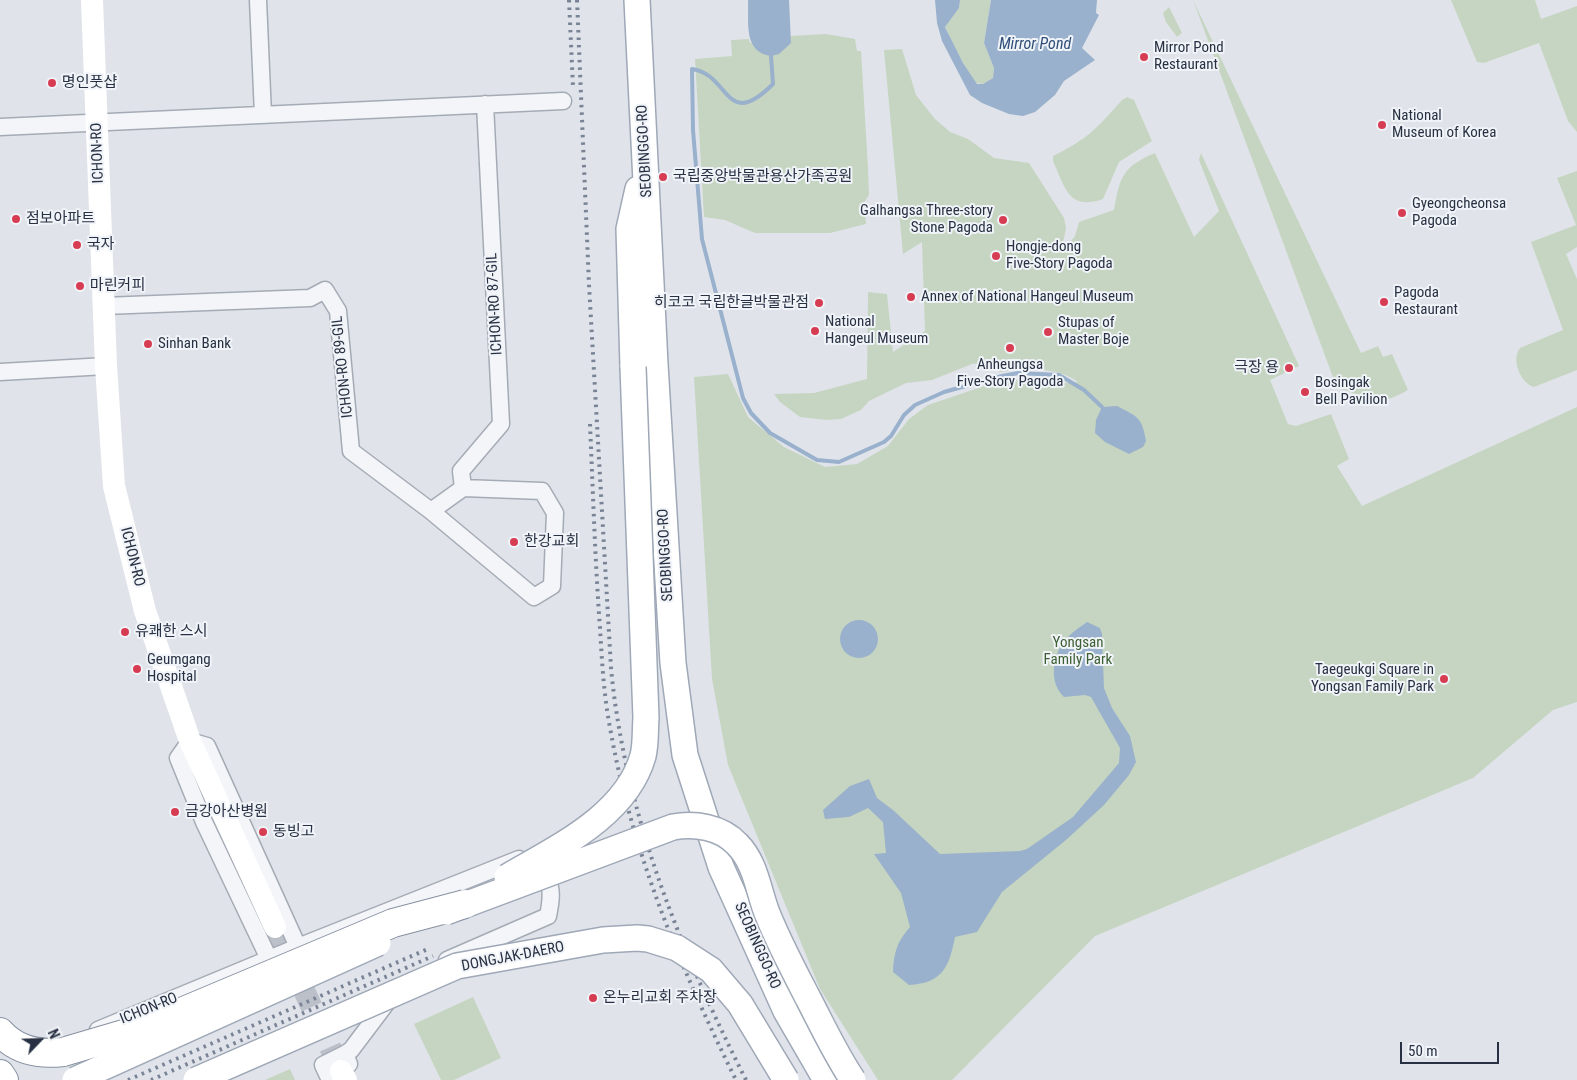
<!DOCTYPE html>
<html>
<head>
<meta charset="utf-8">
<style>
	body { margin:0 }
	#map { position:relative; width:1577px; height:1080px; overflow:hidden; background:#e0e4ea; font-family:"Roboto Condensed",sans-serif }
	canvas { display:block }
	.north { position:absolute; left:15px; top:1015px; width:50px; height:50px; -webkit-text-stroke:4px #f0f3f7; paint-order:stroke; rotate:66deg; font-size:14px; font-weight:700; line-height:20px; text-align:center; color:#283143 }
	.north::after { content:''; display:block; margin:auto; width:18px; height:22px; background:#283143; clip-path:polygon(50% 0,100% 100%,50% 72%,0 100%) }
	.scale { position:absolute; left:1400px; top:1042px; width:99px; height:22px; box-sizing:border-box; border:2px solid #283143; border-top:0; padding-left:6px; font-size:15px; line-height:18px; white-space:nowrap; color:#283143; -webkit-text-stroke:4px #f0f3f7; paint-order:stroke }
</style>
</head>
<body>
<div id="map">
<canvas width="1577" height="1080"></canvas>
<div class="north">N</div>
<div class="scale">50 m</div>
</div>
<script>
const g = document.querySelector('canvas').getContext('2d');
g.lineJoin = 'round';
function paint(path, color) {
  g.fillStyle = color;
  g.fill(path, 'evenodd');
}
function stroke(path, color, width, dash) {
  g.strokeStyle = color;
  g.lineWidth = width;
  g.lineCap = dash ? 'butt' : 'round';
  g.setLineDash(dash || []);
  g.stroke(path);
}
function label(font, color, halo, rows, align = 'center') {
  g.font = font + ' "Roboto Condensed","Noto Sans KR",sans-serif';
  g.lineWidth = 4;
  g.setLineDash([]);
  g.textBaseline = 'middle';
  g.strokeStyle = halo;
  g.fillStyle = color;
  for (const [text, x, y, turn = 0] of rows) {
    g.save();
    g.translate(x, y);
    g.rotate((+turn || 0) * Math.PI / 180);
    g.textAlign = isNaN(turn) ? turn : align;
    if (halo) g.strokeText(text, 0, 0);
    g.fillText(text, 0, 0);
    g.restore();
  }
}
const green = new Path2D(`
	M960,0H991L984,43L994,68L993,78L983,84L975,83L955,49L945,26L959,8Z
	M1193,0L1361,353L1378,346L1383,357L1392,354L1408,390C1372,410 1373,397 1337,388Z
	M1451,0H1535L1541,19L1577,6V132L1568,121L1539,43L1484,63L1477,62Z
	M1169,7L1182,33L1177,37L1166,22L1163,13Z
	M826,34L855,39L857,51H861L868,168L869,195L864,203L866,224L830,233H755L725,220L704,217L695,59L732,56L731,40L749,39L750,43H791L790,36Z
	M902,49L916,95L935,119L950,132L968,139L994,158L1029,163L1064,218L1066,228L1061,253L1075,236L1079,222L1114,210C1120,177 1122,167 1155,153L1194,237L1219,211L1199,160L1201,153L1299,366L1270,380L1288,424L1296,426L1331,414L1349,459L1337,466L1362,506L1577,407V702L1553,710L1473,778L1095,936L952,1080H878L820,989L728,765L712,679L694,377L728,374L748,417L784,447L825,467L857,464L888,446L909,419L928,405L1002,380L1056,378L1065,383L1078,382C1056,366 1025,369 999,372L998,361L972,364L932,380L906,383L869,401L861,410L841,419L826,420L800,417L780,402L774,394L814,393L867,379L868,292L887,294L893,352L925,331L922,242L903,254L884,50Z
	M1127,97L1134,100L1152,141L1119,162L1103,199C1068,211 1065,187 1053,161V156C1088,139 1097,128 1122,100Z
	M1577,171V247L1566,254L1577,279V370L1534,387C1520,383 1511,359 1520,348L1563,330L1531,242L1576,225L1557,178Z
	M473,997L501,1058L454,1080H441L414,1024Z
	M290,1069L295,1080H265Z`);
const water = new Path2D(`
	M748,0H789L791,43L779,54L771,56C743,52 749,23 748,0Z
	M935,0H960L959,8L945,27L963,63L977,84H983L993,78L994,68L984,43L991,0H1097L1096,13L1099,15L1082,48L1095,60L1064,81L1055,95L1035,112L1023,116L1009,114L982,103L970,95L942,41L937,23Z
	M1117,406C1138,417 1142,417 1146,441L1143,447L1129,454L1105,442L1095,433L1096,420L1102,407Z
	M840 639a19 19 0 1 1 38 0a19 19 0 1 1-38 0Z
	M1087,622L1100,628L1102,634L1104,688L1112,708L1130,736L1136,762L1129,775L1104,805L1066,840L1002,892L977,932L955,937C949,967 943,983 909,985L893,972C894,952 897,942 910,927L901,893L874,854L886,853L883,822L868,808L849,817L825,819L823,810L850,786L869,779L877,798L893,810L940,854L1020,851L1027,849L1073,817L1119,763L1120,748L1091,697L1085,695L1064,697C1048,682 1053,655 1065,640C1071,633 1080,627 1087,622Z`);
const stream = new Path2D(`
	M771,56L773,84C725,132 730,74 692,69L693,130L702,239L743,398L751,413L770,433L817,460L839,462L884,442L891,436L904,415L915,405L944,392L1002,376L1018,373L1059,375L1084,390L1102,407`);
const secondaryTunnel = new Path2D(`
	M275,927L341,1071`);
const street = new Path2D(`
	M258,0L263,115
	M0,127L563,101
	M104,306L310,298L325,290L338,311L351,451L431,511L534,597L552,586L555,513L542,491L463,488L431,511
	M0,372L106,366
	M463,488L461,471L501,424L485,104
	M269,959L204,822L178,758L190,741L207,746L298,947
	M98,1030L298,947L519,859C550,874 555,883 548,916L447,960
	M345,1054L351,1050L391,997
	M330,1080L323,1065L345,1054L349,1064`);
const secondary = new Path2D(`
	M92,0L106,366L114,486L145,611L190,741L275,927
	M341,1071L346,1080`);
const primary = new Path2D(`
	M637,0L655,364L673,663L685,755L721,867L786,1011L826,1080
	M633,367L629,229L638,189`);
const highway = new Path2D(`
	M0,1032C17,1051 39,1055 63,1052
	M0,1074L4,1080`);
const rail = new Path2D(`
	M569,0L573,87
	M577,0L589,285L611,668C625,815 680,949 746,1080
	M590,424C593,492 595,560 600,628C602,663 604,698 611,733C633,855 681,969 736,1080
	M128,1080L428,949
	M151,1080L433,956`);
const primaryBridge = new Path2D(`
	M507,877C556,848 626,816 643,756C646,744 645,730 646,718L633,367
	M446,912L673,827C695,823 721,827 737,844C756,863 758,890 767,913C779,943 794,971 809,1000C823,1027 836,1055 853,1080
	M75,1080L378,943
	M196,1080L457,966L603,940L637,938L648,939L677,948L711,970L740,1004L786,1080`);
const highwayBridge = new Path2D(`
	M63,1052L141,1029L393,923L465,904`);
const markers = [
	[1144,57,5,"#d73d52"],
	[52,83,5,"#d73d52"],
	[1382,125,5,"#d73d52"],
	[663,177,5,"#d73d52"],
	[1402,213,5,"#d73d52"],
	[16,219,5,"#d73d52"],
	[1003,220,5,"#d73d52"],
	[77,245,5,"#d73d52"],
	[996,256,5,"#d73d52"],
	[80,286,5,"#d73d52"],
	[911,297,5,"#d73d52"],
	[1384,302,5,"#d73d52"],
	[819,303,5,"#d73d52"],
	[815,331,5,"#d73d52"],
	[1048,332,5,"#d73d52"],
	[148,344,5,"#d73d52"],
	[1010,348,5,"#d73d52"],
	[1289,368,5,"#d73d52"],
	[1305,392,5,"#d73d52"],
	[514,542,5,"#d73d52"],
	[125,632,5,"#d73d52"],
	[137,669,5,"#d73d52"],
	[1444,679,5,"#d73d52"],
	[175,812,5,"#d73d52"],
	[263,832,5,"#d73d52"],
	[593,998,5,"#d73d52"]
];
const poiNames = [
	["Mirror Pond",1154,48],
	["Restaurant",1154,65],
	["명인풋샵",62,83],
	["National",1392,116],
	["Museum of Korea",1392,133],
	["국립중앙박물관용산가족공원",673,177],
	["Gyeongcheonsa",1412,204],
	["Pagoda",1412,221],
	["Galhangsa Three-story",993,211,"right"],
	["Stone Pagoda",993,228,"right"],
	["점보아파트",26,219],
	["국자",87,245],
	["Hongje-dong",1006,247],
	["Five-Story Pagoda",1006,264],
	["마린커피",90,286],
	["Pagoda",1394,293],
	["Restaurant",1394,310],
	["Annex of National Hangeul Museum",921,297],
	["히코코 국립한글박물관점",809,303,"right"],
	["National",825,322],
	["Hangeul Museum",825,339],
	["Stupas of",1058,323],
	["Master Boje",1058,340],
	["Sinhan Bank",158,344],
	["Anheungsa",1010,365,"center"],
	["Five-Story Pagoda",1010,382,"center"],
	["극장 용",1279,368,"right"],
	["Bosingak",1315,383],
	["Bell Pavilion",1315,400],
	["한강교회",524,542],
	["유쾌한 스시",135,632],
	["Geumgang",147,660],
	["Hospital",147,677],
	["Taegeukgi Square in",1434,670,"right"],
	["Yongsan Family Park",1434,687,"right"],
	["금강아산병원",185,812],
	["동빙고",273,832],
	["온누리교회 주차장",603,998]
];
const streetNames = [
	["SEOBINGGO-RO",645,151,-93],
	["ICHON-RO",98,153,-92],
	["ICHON-RO 87-GIL",495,304,-93],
	["ICHON-RO 89-GIL",343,367,-96],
	["SEOBINGGO-RO",666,555,-93],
	["ICHON-RO",132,557,76],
	["SEOBINGGO-RO",757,946,66],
	["DONGJAK-DAERO",513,957,-11],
	["ICHON-RO",149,1009,-22]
];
const parkNames = [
	["Yongsan",1078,643],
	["Family Park",1078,660]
];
const waterNames = [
	["Mirror Pond",1035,45]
];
paint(green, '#c6d5c1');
paint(water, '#99b1cc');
stroke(stream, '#99b1cc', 4);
stroke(secondaryTunnel, '#bbc0c9', 22, [22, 11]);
stroke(street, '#a5abb5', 19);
stroke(primary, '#9fa8b7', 28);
stroke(highway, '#8791a2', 30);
stroke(street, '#f3f5f8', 16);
stroke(secondary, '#fff', 22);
stroke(primary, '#fff', 25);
stroke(highway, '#fff', 28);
stroke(rail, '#798395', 4, [2.5, 5]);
stroke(primaryBridge, '#9fa8b7', 28, []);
stroke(highwayBridge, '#8791a2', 30, []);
stroke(primaryBridge, '#fff', 25);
stroke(highwayBridge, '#fff', 28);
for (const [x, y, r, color] of markers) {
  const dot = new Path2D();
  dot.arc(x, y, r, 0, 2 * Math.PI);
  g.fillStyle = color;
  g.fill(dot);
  stroke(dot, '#f0f3f7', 2);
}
label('15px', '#283143', '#f0f3f7', poiNames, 'left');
label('15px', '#283143', '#f0f3f7', streetNames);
label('15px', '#3c5f34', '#f0f3f7', parkNames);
label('italic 16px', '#2f4f7a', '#f0f3f7', waterNames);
</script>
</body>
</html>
